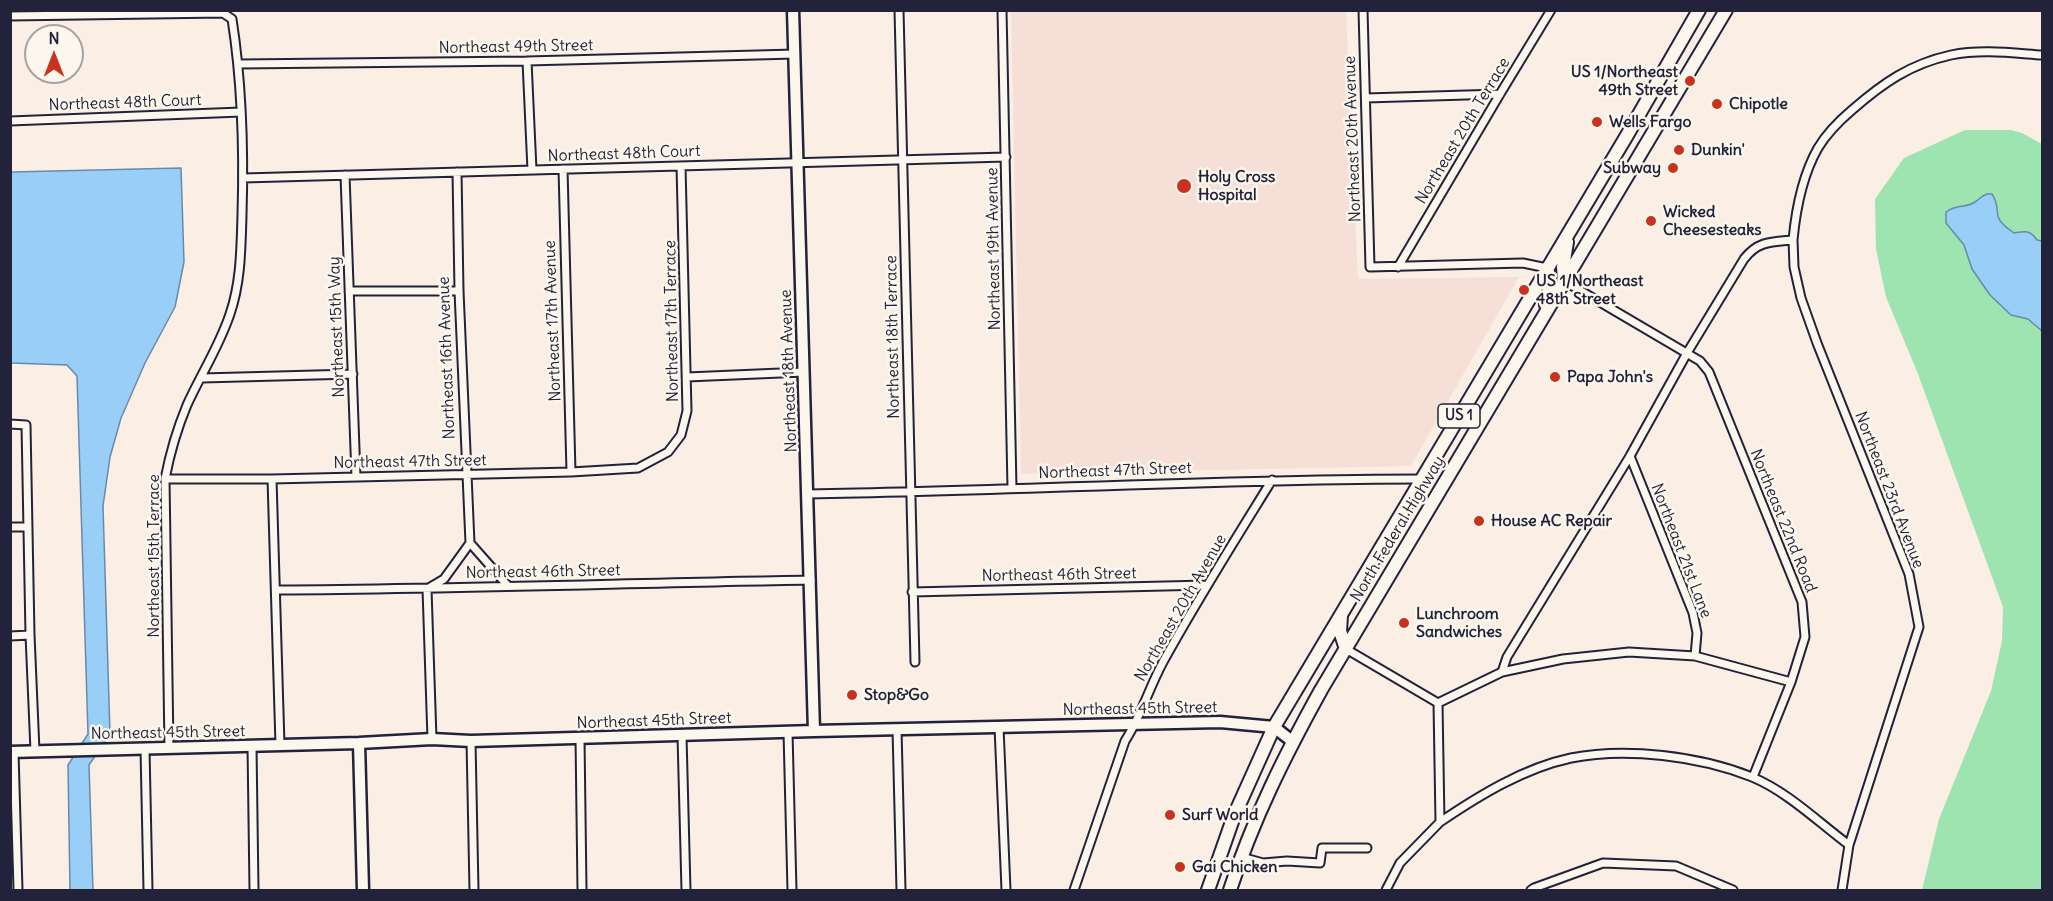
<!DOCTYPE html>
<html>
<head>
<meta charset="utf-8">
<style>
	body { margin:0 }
	#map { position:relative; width:2053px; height:901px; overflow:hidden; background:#fbeee4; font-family:Delius,sans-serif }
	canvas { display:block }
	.frame { position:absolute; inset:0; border:12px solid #22223b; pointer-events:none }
	.north { position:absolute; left:24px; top:24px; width:60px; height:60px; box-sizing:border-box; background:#fbf7ec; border:2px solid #a4a2a5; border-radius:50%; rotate:0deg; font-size:16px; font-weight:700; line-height:24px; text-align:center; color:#22223b }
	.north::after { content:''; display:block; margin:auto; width:21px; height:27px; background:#c8321e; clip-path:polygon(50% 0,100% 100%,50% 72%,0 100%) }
</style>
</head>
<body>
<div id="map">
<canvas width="2053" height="901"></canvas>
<div class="frame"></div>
<div class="north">N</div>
</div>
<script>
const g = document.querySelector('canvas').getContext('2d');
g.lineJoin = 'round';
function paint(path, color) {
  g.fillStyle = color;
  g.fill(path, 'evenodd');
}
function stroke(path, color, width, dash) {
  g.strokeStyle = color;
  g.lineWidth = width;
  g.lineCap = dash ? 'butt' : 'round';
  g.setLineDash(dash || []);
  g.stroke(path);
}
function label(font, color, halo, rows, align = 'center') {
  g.font = font + ' Delius,sans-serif';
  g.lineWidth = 5;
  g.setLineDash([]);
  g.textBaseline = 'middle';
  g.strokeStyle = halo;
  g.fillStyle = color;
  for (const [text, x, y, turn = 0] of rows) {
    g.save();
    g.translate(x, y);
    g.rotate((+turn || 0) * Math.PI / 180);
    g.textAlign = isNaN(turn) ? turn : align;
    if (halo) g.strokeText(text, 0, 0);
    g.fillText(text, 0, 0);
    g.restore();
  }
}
const built = new Path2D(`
	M1011,11H1346L1358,279L1519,277L1411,466L1021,474Z`);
const green = new Path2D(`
	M1965,130H2011L2022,133L2042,144V890H1922L1939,819L1991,691L2002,641L2003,607L1918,374L1886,297L1876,249L1875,199L1904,158Z`);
const water = new Path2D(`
	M181,168L184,262L175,307L145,363L121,418L110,457L103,506L110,734L89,765L93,890H70L68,765L88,734L77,376L67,365L11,363V172Z
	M1987,194H1992C2004,212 1987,215 2014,233C2026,231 2030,230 2037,240L2042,241V331L2028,319L2011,315L1990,295L1972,269L1964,245L1946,223V212C1958,203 1964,209 1975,202C1980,199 1981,196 1987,194Z`);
const street = new Path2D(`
	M899,10L915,662
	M1002,10L1012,488
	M1363,10L1370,267L1523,263L1547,268
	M10,16L223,13L232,19C242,83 244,149 242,215C241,248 241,282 230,314C219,347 201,374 187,405C177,429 170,453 165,479L169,748
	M527,61L532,170
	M239,64L527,61L795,54
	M1366,98L1500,94
	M10,121L241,112
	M563,169L571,472
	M345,175L356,477
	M243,178L1006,157
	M1793,240L1794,267L1801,298L1817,343L1909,574L1919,627L1849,845L1842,890
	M1398,267L1500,94L1551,10
	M1564,281L1700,361L1709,372L1802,602L1805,637L1791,682L1753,777
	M349,291H459
	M687,377L804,372
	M202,378L353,374
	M10,424L26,425L30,635L35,751
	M1630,456L1693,613L1697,633L1695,656
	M165,479H272L571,472L638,468L668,452L681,435L687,411L681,166
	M272,479L280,745
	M808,494C1013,491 1218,479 1423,479
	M10,527H27
	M470,543L508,586
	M277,590C455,589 633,583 811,580
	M912,592L1207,585
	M10,636L30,635
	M1346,649L1438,703
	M1502,672L1507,657L1630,456L1687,353L1744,259C1758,241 1771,242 1793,240C1796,208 1802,176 1818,148C1827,133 1839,121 1852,110C1883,83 1910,64 1951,55C1981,49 2012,53 2042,55
	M1438,703L1502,672L1563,659L1629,652L1695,656L1791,682
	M999,727L1006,890
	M897,729L901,890
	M788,732L792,890
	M682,736L686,890
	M580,738L582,890
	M432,739L427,589L444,579L470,543L459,291L457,172
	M471,741L474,890
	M252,746L254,890
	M145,749L148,890
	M14,752L18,890
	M1440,822C1480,795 1524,768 1571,758C1626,747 1700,756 1752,777C1788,792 1818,822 1849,845
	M1241,857L1263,863L1287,861L1320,863L1322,848H1367
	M1074,890L1125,741C1141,716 1149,688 1163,662C1197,600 1235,540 1272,480
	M1386,890L1400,863L1440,822L1438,703
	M1531,890L1534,888L1603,863L1676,866L1733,890`);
const secondary = new Path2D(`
	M793,10L814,731
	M359,743L363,890
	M10,752L359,743L432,739L471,741L814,731L1220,722L1274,727L1292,741`);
const primary = new Path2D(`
	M1564,281L1563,267L1567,242
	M1546,305L1550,280L1547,268
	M1341,616L1340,631L1346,649
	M1208,890L1234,816L1274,727L1626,137L1699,10
	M1230,890C1253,819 1285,755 1321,690L1726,10`);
const markers = [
	[1690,81,6,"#c8321e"],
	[1717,104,6,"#c8321e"],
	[1597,122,6,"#c8321e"],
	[1679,150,6,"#c8321e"],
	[1673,168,6,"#c8321e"],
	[1184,186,8,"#c8321e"],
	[1651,221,6,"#c8321e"],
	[1524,290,6,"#c8321e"],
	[1555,377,6,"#c8321e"],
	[1479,521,6,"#c8321e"],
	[1404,623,6,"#c8321e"],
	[852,695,6,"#c8321e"],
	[1170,815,6,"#c8321e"],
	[1180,867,6,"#c8321e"]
];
const shields = [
	[1459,416,42]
];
const shieldNames = [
	["US 1",1459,416]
];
const streetNames = [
	["Northeast 49th Street",516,47,-1],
	["Northeast 48th Court",125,103,-2],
	["Northeast 20th Terrace",1463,131,-59],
	["Northeast 20th Avenue",1353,139,-92],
	["Northeast 48th Court",624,154,-2],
	["Northeast 19th Avenue",994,249,-91],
	["Northeast 17th Avenue",553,321,-92],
	["Northeast 17th Terrace",672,321,-91],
	["Northeast 15th Way",337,327,-92],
	["Northeast 18th Terrace",893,337,-91],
	["Northeast 16th Avenue",447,358,-92],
	["Northeast 18th Avenue",789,371,-92],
	["Northeast 47th Street",410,462,-1],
	["Northeast 47th Street",1115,471,-2],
	["Northeast 23rd Avenue",1889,490,69],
	["Northeast 22nd Road",1783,521,68],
	["North Federal Highway",1398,529,-59],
	["Northeast 21st Lane",1681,551,69],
	["Northeast 15th Terrace",154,556,-90],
	["Northeast 46th Street",543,572,-1],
	["Northeast 46th Street",1059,575,-1],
	["Northeast 20th Avenue",1181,608,-60],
	["Northeast 45th Street",1140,709,-1],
	["Northeast 45th Street",654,721,-2],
	["Northeast 45th Street",168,733,-1]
];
const poiNames = [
	["US 1/Northeast",1678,72,"right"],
	["49th Street",1678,90,"right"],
	["Chipotle",1729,104],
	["Wells Fargo",1609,122],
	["Dunkin'",1691,150],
	["Subway",1661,168,"right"],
	["Holy Cross",1198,177],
	["Hospital",1198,195],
	["Wicked",1663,212],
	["Cheesesteaks",1663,230],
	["US 1/Northeast",1536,281],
	["48th Street",1536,299],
	["Papa John's",1567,377],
	["House AC Repair",1491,521],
	["Lunchroom",1416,614],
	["Sandwiches",1416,632],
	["Stop&Go",864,695],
	["Surf World",1182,815],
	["Gai Chicken",1192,867]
];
paint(built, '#f6dfd7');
paint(green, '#9ee4b1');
paint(water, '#99cef7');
stroke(water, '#6989ac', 1.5);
stroke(street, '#22223b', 11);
stroke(secondary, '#22223b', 15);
stroke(primary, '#22223b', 16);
stroke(street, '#fbf7ec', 7);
stroke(secondary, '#fbf7ec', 10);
stroke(primary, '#fbf7ec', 12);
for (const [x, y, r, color] of markers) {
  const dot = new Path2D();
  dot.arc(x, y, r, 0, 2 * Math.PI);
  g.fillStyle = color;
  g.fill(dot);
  stroke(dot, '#fbf7ec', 2);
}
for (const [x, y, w] of shields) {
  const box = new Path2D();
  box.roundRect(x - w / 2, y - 12, w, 24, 4.5);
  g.fillStyle = '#fbf7ec';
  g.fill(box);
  stroke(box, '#22223b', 1.5);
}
label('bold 15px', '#22223b', null, shieldNames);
label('16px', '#22223b', '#fbf7ec', streetNames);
label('bold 16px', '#22223b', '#fbf7ec', poiNames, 'left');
</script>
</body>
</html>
